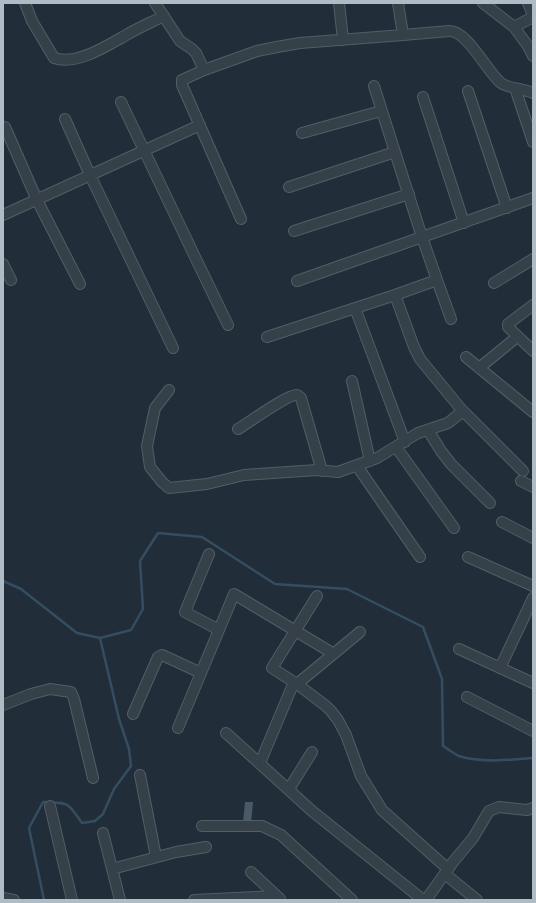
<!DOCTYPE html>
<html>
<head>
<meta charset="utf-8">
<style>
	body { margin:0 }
	#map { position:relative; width:536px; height:903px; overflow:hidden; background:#212e39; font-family:"DejaVu Sans",sans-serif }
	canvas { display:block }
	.frame { position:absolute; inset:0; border:4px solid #afbbc5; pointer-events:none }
</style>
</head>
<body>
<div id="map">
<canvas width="536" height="903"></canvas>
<div class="frame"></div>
</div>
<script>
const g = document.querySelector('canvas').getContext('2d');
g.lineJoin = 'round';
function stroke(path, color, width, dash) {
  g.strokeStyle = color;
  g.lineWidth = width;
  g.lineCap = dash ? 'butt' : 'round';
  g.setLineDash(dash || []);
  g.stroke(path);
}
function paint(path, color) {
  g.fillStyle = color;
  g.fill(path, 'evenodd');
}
const stream = new Path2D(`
	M3,581L21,589L77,633L100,638L131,630L143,609L140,561L158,533L202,537L275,584L347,589L423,627L442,679L443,746C448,749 454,754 459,756C480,763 511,760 533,758
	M44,900L29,828L43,802C69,803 67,801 82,823L95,821L103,814L114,789L131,766L129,749L119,719L100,638`);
const building = new Path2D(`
	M245,802H253L251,824L243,823Z`);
const minor = new Path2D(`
	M25,3L32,21L54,58C77,66 108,45 128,34C140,27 152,22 164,16
	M155,3L180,41L192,49L196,53L204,70
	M339,3L343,40
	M398,3L403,35L449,31C467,30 488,73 501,83C507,88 524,89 533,93
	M483,3L514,27L528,46L533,56
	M528,3L533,15
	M514,27L533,17
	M515,88L533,142
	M468,91L507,208
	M423,97L464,223
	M121,102L195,257L228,325
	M65,119L90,175L173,348
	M5,127L37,200L80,284
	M302,133L381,111
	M289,187L395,152
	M3,215L200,125
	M241,219L182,85V80L204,70L257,51L277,47L300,43L403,35
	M294,231L409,194
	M3,264L11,280
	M437,280L451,319
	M297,281L422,237L374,86
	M494,283L533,259
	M533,305L508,324V327L533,351
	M355,308L405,442
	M267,337L395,295
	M466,357L533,412
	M479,368L517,337
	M352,381L370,461
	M169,390L155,408L147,446L150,467L162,482L169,488L207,484L244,475L317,470L338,472L377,458L418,433L448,423L463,411
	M238,429C248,423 287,395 296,395C298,395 299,396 301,398L322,471
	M428,430L441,451L451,464L490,503
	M396,447L454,528
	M357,466L420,557
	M523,471L461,409L420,359L414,347L395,295L437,280L422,237L533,198
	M521,481L533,487
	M502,522L533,538
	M209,554L185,612L219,630
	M468,557L533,586
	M317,596L272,668L297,684L326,706L331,711L338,720L346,735L361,776L382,810L448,869
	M459,649L533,683
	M500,668L533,598
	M297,684L360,632
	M467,697L533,731
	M3,705L31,694L50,689L71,692L74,699L93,778
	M133,714L158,657L162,655L201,673
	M178,728L234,594L334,654
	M226,733L312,811L423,900
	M260,763L294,682
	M140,775L156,857
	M289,789L312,752
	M50,806L72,900
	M202,826H262L281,835L352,900
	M103,833L120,900
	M112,869L176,852L206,847
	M251,872L280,899
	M445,874L477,900
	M3,898L14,900
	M194,900L277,896
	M426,900L453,862L473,838L489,811L499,807L527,810L533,808`);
stroke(stream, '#354d60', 2.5);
paint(building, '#495965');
stroke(minor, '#525e67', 12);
stroke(minor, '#354049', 10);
</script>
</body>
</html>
